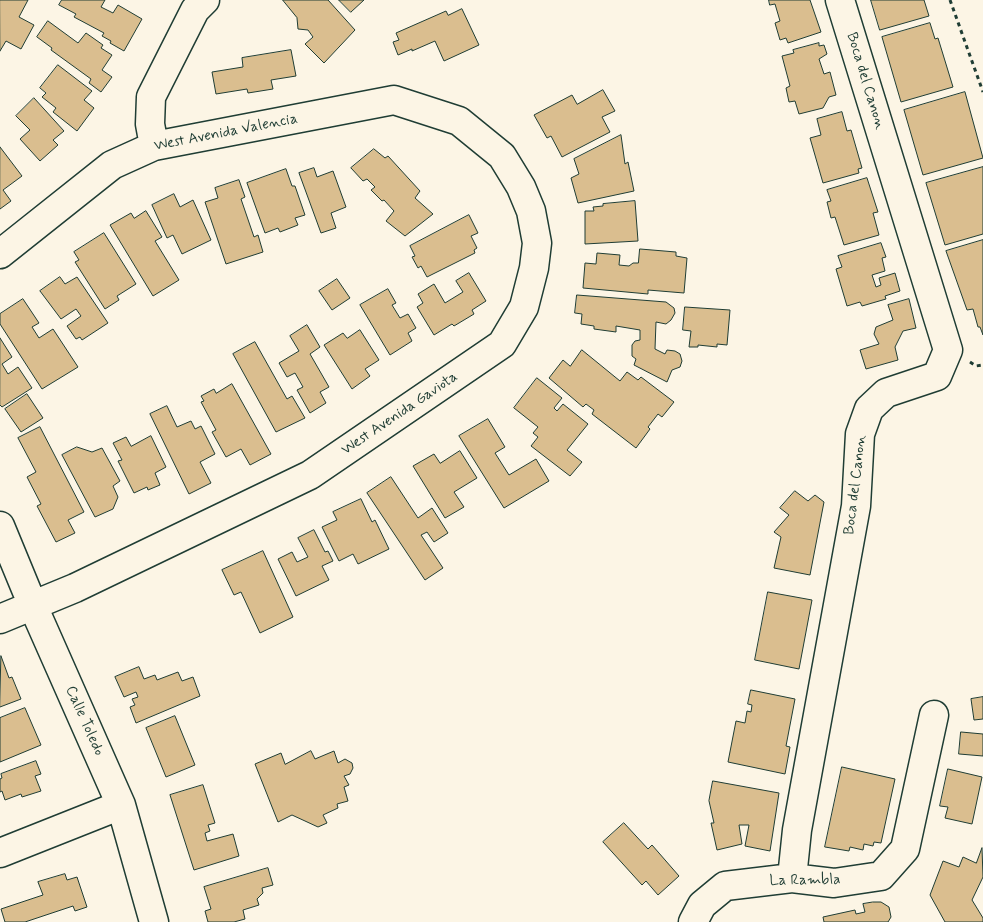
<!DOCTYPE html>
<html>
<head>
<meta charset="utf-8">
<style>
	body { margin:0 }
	canvas { display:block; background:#fcf5e5 }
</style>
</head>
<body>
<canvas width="983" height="922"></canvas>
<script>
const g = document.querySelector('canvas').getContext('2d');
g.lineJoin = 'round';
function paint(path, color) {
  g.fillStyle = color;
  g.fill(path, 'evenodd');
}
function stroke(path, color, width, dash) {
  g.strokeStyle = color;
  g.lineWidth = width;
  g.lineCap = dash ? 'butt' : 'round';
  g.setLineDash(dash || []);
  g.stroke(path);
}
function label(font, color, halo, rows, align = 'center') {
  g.font = font + ' Mynerve,sans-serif';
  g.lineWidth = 4;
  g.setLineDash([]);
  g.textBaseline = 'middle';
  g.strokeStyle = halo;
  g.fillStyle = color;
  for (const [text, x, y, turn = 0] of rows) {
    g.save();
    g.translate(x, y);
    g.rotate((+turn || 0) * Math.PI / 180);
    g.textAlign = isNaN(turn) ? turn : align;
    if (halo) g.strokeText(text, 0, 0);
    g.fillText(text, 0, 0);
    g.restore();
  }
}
const building = new Path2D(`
	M0,0H28L19,17L34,25L21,49L6,41L0,51Z
	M62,0H105L101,7L113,13L118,5L142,19L124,51L110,43L111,41L102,36L104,33L74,17L76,14L59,5Z
	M283,0H328L355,30L324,63L305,44L313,37L308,30L298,29L297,18Z
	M339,0H364L351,12Z
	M769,0H810L821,32L788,43L786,38L780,40L775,23L780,21L775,4L770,5Z
	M871,0H924L929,16L880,30Z
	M462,9L479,45L444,61L435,41L412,51V49L398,55L393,42L399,40L396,33L446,11L448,15Z
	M48,21L78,43L86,33L103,45L101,48L112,55L102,70L112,77L101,92L89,83L91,79L51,50L52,48L37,37Z
	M930,23L935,39L938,38L953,87L901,102L882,37Z
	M819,43V46L824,45L827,54L819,59L824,74L830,72L836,95L829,97L823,108L799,114L795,101L789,102L786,88L790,86L782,56L794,53L793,50Z
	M291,50L296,76L271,80L273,89L248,93L247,89L216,94L212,72L243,67L242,58Z
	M58,65L92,91L84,100L94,108L77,131L53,112L56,108L42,97L46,93L40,88Z
	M603,90L615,111L602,117L610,132L562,157L551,136L547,138L534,115L572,95L577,104Z
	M965,92L983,158L923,175L904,110Z
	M34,98L64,131L53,140L58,145L40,161L20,139L30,130L16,116Z
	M842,112L847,131L851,130L862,168L858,169L859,173L823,183L810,138L821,135L817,119Z
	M621,135L625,164L628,162L634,191L578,203L571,178L579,174L574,159Z
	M0,147L22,176L3,190L11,201L0,209Z
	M374,149L385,158L388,156L420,191L415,198L433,214L405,236L386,221L394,211L384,200L382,201L371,190L375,187L367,179L363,181L351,168Z
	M983,167V234L945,245L926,183Z
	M314,168L317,177L333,171L346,207L331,213L336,228L321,233L299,173Z
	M286,169L292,186H295L305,215L295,218L298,225L280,232L278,228L265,233L247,183Z
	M867,178L878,212L873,213L879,235L844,245L835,217L831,218L827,202L831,201L827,190Z
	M239,180L245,197L241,199L254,237L258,235L263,252L226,264L205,202L218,198L215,188Z
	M174,194L180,207L193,200L211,240L182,254L173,235L167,238L152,205Z
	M635,201L638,241L585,244V211H594L593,207L603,206V204Z
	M146,211L162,237L155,241L179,280L153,296L110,225L131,213L134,218Z
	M469,215L478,233L471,236L477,248L474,250L475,253L427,277L421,266L418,268L412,257L415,256L410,246Z
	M104,233L136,284L117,296L119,300L105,309L75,262L79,260L74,252Z
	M983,240V335L980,327H978L973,309L967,310L946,251Z
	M881,243L886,257L882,258L885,271L872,275L876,287L881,285L879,278L895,273L900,291L885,296L886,299L862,306L860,302L847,306L836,269L842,267L838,256Z
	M640,249L676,252V256L687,258L684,293L648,290V294L583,288L585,263L596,264L597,253L620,255L619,265L629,266L633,263H638Z
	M469,273L486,301L472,310L474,314L454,326L452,324L434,335L417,307L423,303L418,294L434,284L445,303L463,292L456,281Z
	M60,277L65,284L77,277L108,323L82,340L80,337L76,339L67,326L81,316L76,309L61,319L40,291Z
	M337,279L350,298L332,310L319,291Z
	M388,289L396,303L392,305L400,318L408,314L416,328L408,333L412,341L390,355L360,305Z
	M577,295L666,302L674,308L675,313L671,320L666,324L656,322L655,349L665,354L667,350L675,351L680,354L682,361L680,367L672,370L667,382L634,365L636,359L632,356V345L635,341L640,340V330L616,326V332L594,329V326L581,324L582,314L575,313Z
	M23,299L39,323L32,327L39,338L53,329L78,367L42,389L0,324V314Z
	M909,299L916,328L903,331L895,347L898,360L866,369L860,350L879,344L874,334L876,327L893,320L888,305Z
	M685,307L730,310L727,345L717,344V347L698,345V347H689L691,331L683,330Z
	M307,325L320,347L310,354L329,387L320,392L326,403L310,413L297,390L303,387L295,373L287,377L279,363L299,351L290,336Z
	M360,330L379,360L365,369L370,376L352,389L324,345L343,333L347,338Z
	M0,338L12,357L2,364L8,374L18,367L32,388L2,407L0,405Z
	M255,342L287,399L292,396L305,418L276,432L233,354Z
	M582,350L620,381L627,372L638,380L641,377L674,402L662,417L658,414L648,427L650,429L636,448L592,414L594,410L586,404L583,407L549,378L563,360L570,366Z
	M537,378L562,398L554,408L557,411L563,404L588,424L567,450L582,462L570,476L531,446L538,437L533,433L538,427L514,408Z
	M232,384L271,454L250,465L241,449L226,457L212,432L216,430L201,402L204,401L201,396L214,389L216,393Z
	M27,394L43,418L21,432L5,409Z
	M167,406L177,427L191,421L195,429L201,426L215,454L200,462L211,483L189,494L150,414Z
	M488,419L505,447L495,453L509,475L536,459L549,481L504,508L459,436Z
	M40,427L84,512L68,520L75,533L56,542L37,506L41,504L27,477L36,472L18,438Z
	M151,436L166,467L155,473L160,485L148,490L147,487L134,493L118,461L122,460L113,443L126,437L131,446Z
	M77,447L92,452L102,448L120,481L113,486L118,497L113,509L95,517L62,455Z
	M460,451L477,478L454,492L464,507L445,518L413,466L434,454L440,463Z
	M391,477L418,518L432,508L448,533L434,542L427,532L421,535L443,568L425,580L367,493Z
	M795,491L808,501L815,495L824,502L810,575L774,568L781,537L774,532L789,515L780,508Z
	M361,499L372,522L375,520L389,549L358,564L353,554L339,561L322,527L337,520L333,512Z
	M314,530L325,552L328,551L333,561L322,566L329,580L296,596L278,559L292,552L297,562L308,557L298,538Z
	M263,551L293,617L260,633L241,592L234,595L222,570Z
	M768,592L812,600L799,669L755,660Z
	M1,656L9,678L12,677L21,699L0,707Z
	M139,667L144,679L155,675L157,680L178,672L182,681L193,677L200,696L136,723L130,707L135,705L132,699L138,697L136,692L124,697L115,677Z
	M751,690L795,699L786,746L790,747L785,774L728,762L736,721L745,723L747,711L751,712L752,705L748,704Z
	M983,697V719L974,720L971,699Z
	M25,708L41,745L0,762V718Z
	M175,716L195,765L166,777L146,728Z
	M961,732L983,734V756L959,754Z
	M311,751L315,759L334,751L338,763L345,759L352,763L353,768L350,774L344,776L349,785L344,787L348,801L337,804L338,808L323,815L327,823L318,827L292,815L278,822L255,764L281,753L285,764Z
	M36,761L41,774L35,776L41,791L22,797L21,794L5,800L2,791L0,792V779L2,778L1,774Z
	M842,767L895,779L881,843L874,842L873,846L864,844L863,850L850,847L849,851L825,847Z
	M948,769L982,777L972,824L945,818L948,807L940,806Z
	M713,781L779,793L770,851L745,846L749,825H739L742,844L717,850L711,823H714L709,801Z
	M203,785L215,823L208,825L210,831L205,833L207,841L233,834L239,856L194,870L170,795Z
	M624,823L648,849L652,845L679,876L658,895L646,881L642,885L603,842Z
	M982,848L983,877L972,900L983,918V922H945L930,895L943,861L959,867L963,857L976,863Z
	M268,868L273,885L262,888L263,893L257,899L259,905L243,910L245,919L234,922H208L205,911L211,909L204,887Z
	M65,874L67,880L77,877L87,907L75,911L73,906L25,922H5L1,909L43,895L38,882Z
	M873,902H881L889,907L891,917L888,922H824L823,917L855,910L856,914L865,912L863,904Z`);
const path = new Path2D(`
	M950,0L983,92
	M970,362L976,366L983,365`);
const minor = new Path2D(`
	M154,146L150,124L151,97L195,10L205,0
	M0,254L112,165L154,146L394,100L459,121L502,156L521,187L531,211L537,243L534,268L524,307L502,344L310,475L75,588L0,619
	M0,526L33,606L121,805L154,922
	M0,853L121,805
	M792,878L797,830L856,506L860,434L869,409L886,393L937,376L948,350L840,0
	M693,922L702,905L725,886L792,878L834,883L881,876L905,849L934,715`);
const streetNames = [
	["Boca del Canon",865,81,73],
	["West Avenida Valencia",226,133,-11],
	["West Avenida Gaviota",400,414,-34],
	["Boca del Canon",856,485,-83],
	["Calle Toledo",84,721,66],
	["La Rambla",805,881,-1]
];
paint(building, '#dabe8f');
stroke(building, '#1f3d34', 1);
stroke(minor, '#1f3d34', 31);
stroke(path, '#1f3d34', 3, [4, 4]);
stroke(minor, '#fcf5e5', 28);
label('15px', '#1f3d34', '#fcf5e5', streetNames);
</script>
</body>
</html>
